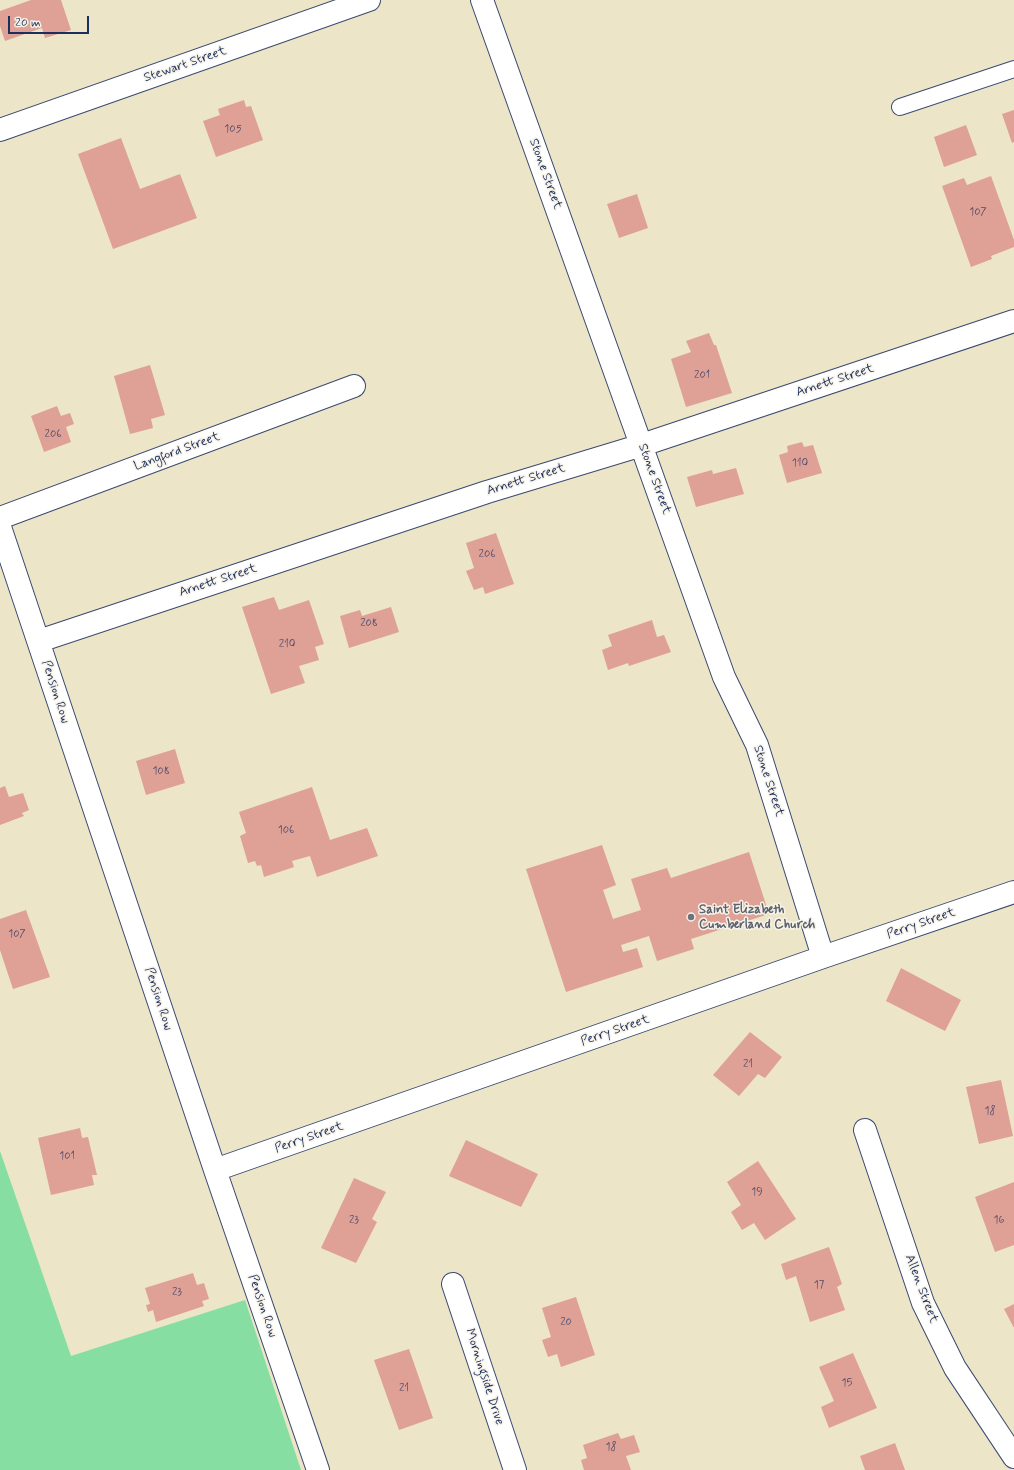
<!DOCTYPE html>
<html>
<head>
<meta charset="utf-8">
<style>
	body { margin:0 }
	#map { position:relative; width:1014px; height:1470px; overflow:hidden; background:#ece5c7; font-family:Mynerve,sans-serif }
	canvas { display:block }
	.scale { position:absolute; left:8px; top:16px; width:81px; height:18px; box-sizing:border-box; border:2px solid #1b2f5e; border-top:0; padding-left:5px; font-size:12px; line-height:14px; white-space:nowrap; color:#1b2f5e; -webkit-text-stroke:3px #f7f3e8; paint-order:stroke }
</style>
</head>
<body>
<div id="map">
<canvas width="1014" height="1470"></canvas>
<div class="scale">20 m</div>
</div>
<script>
const g = document.querySelector('canvas').getContext('2d');
g.lineJoin = 'round';
function paint(path, color) {
  g.fillStyle = color;
  g.fill(path, 'evenodd');
}
function stroke(path, color, width, dash) {
  g.strokeStyle = color;
  g.lineWidth = width;
  g.lineCap = dash ? 'butt' : 'round';
  g.setLineDash(dash || []);
  g.stroke(path);
}
function label(font, color, halo, rows, align = 'center') {
  g.font = font + ' Mynerve,sans-serif';
  g.lineWidth = 3;
  g.setLineDash([]);
  g.textBaseline = 'middle';
  g.strokeStyle = halo;
  g.fillStyle = color;
  for (const [text, x, y, turn = 0] of rows) {
    g.save();
    g.translate(x, y);
    g.rotate((+turn || 0) * Math.PI / 180);
    g.textAlign = isNaN(turn) ? turn : align;
    if (halo) g.strokeText(text, 0, 0);
    g.fillText(text, 0, 0);
    g.restore();
  }
}
const green = new Path2D(`
	M0,1151L71,1356L245,1300L301,1470H0Z`);
const building = new Path2D(`
	M31,0H61L71,30L45,38L42,28L5,41L0,26V11Z
	M244,100L246,107L251,106L263,140L216,157L203,121L220,115L218,109Z
	M1014,110V142L1012,143L1002,114Z
	M966,125L977,155L944,167L934,137Z
	M121,138L140,189L180,174L197,218L113,249L78,154Z
	M991,176L1014,240V247L991,256L992,259L971,267L942,186L964,178L967,185Z
	M637,194L648,228L619,238L607,204Z
	M709,333L714,345H716L732,393L686,407L671,359L691,352L686,341Z
	M150,365L165,415L151,419L153,428L130,434L114,376Z
	M57,406L61,416L70,413L74,424L66,427L71,442L44,452L31,416Z
	M802,442L804,447L813,445L822,473L787,483L779,455L788,452L787,446Z
	M736,468L744,494L696,507L687,477L712,470L713,474Z
	M496,533L514,584L485,594L483,587L474,590L466,571L474,568L466,543Z
	M274,597L279,610L309,600L324,644L315,647L319,660L299,666L305,683L271,694L242,607Z
	M391,607L399,632L349,648L340,616L360,610L362,616Z
	M652,620L657,637L664,635L671,652L629,666L628,663L608,670L602,650L612,646L608,635Z
	M175,749L185,783L146,795L136,761Z
	M5,786L9,797L23,793L29,810L22,813L24,816L0,825V788Z
	M312,787L330,840L367,828L378,856L317,877L310,856L292,861L294,867L264,877L261,865L257,866L255,861L248,863L240,836L246,833L239,812Z
	M602,845L616,885L603,890L613,919L641,910L631,879L667,868L671,878L749,852L769,914L691,939L694,949L657,961L649,936L621,945L623,952L637,948L643,967L566,992L526,869Z
	M26,910L50,977L13,989L0,950V919Z
	M901,968L961,1000L945,1031L886,1001Z
	M750,1032L782,1057L765,1078L758,1074L739,1096L713,1075Z
	M1001,1080L1013,1136L979,1144L966,1087Z
	M80,1128L82,1138L88,1137L97,1175H92L94,1185L51,1195L38,1138Z
	M466,1140L538,1174L521,1207L449,1176Z
	M758,1161L796,1219L765,1240L754,1223L742,1230L731,1212L741,1205L727,1182Z
	M354,1178L386,1192L372,1219L377,1222L356,1263L321,1248Z
	M1014,1182V1245L995,1252L975,1197Z
	M829,1247L842,1284L837,1287L845,1310L810,1322L796,1276L786,1280L781,1264Z
	M193,1273L197,1285L204,1283L209,1299L202,1301L204,1306L156,1322L153,1310L148,1312L146,1305L150,1304L145,1288Z
	M576,1297L595,1355L561,1367L557,1354L548,1357L542,1340L551,1337L542,1308Z
	M1014,1304V1328L1004,1309Z
	M409,1349L433,1418L399,1430L374,1360Z
	M853,1353L877,1408L829,1428L821,1407L834,1401L819,1367Z
	M618,1433L621,1439L634,1435L640,1452L626,1456L631,1470H584L581,1460L587,1458L583,1445Z
	M895,1443L905,1470H865L860,1456Z`);
const service = new Path2D(`
	M900,107L1014,69`);
const minor = new Path2D(`
	M482,0L724,677L757,745L823,957
	M0,130L369,0
	M0,518L354,386
	M0,527L215,1170L318,1470
	M39,641L487,492L642,445L1014,321
	M865,1130L923,1303L955,1368L1014,1457
	M215,1170L823,957L1014,892
	M453,1284L515,1470`);
const markers = [
	[691,917,4,"#6b7280"]
];
const numberNames = [
	["105",233,130],
	["107",978,213],
	["201",702,376],
	["206",53,435],
	["110",800,464],
	["206",487,555],
	["208",369,624],
	["210",287,645],
	["108",161,772],
	["106",286,831],
	["107",17,935],
	["21",748,1065],
	["18",990,1112],
	["101",67,1157],
	["19",757,1193],
	["23",354,1221],
	["16",999,1221],
	["17",819,1286],
	["23",177,1293],
	["20",566,1323],
	["15",847,1384],
	["21",404,1389],
	["18",611,1448]
];
const streetNames = [
	["Stewart Street",185,65,-19],
	["Stone Street",545,174,70],
	["Arnett Street",835,381,-18],
	["Langford Street",177,452,-20],
	["Stone Street",654,479,70],
	["Arnett Street",526,480,-17],
	["Arnett Street",218,581,-18],
	["Pension Row",55,692,72],
	["Stone Street",768,781,72],
	["Perry Street",921,924,-19],
	["Pension Row",158,999,72],
	["Perry Street",615,1031,-19],
	["Perry Street",309,1138,-19],
	["Allen Street",921,1289,69],
	["Pension Row",262,1306,71],
	["Morningside Drive",484,1377,72]
];
const worshipNames = [
	["Saint Elizabeth",699,910],
	["Cumberland Church",699,925]
];
paint(green, '#86dea2');
paint(building, '#dfa095');
stroke(service, '#3a4a6e', 18);
stroke(minor, '#3a4a6e', 24);
stroke(service, '#fff', 16);
stroke(minor, '#fff', 22);
for (const [x, y, r, color] of markers) {
  const dot = new Path2D();
  dot.arc(x, y, r, 0, 2 * Math.PI);
  g.fillStyle = color;
  g.fill(dot);
  stroke(dot, '#f7f3e8', 1.5);
}
label('11px', '#4c4b6c', null, numberNames);
label('13px', '#1b2f5e', '#f7f3e8', streetNames);
label('bold 13px', '#5b616d', '#f7f3e8', worshipNames, 'left');
</script>
</body>
</html>
